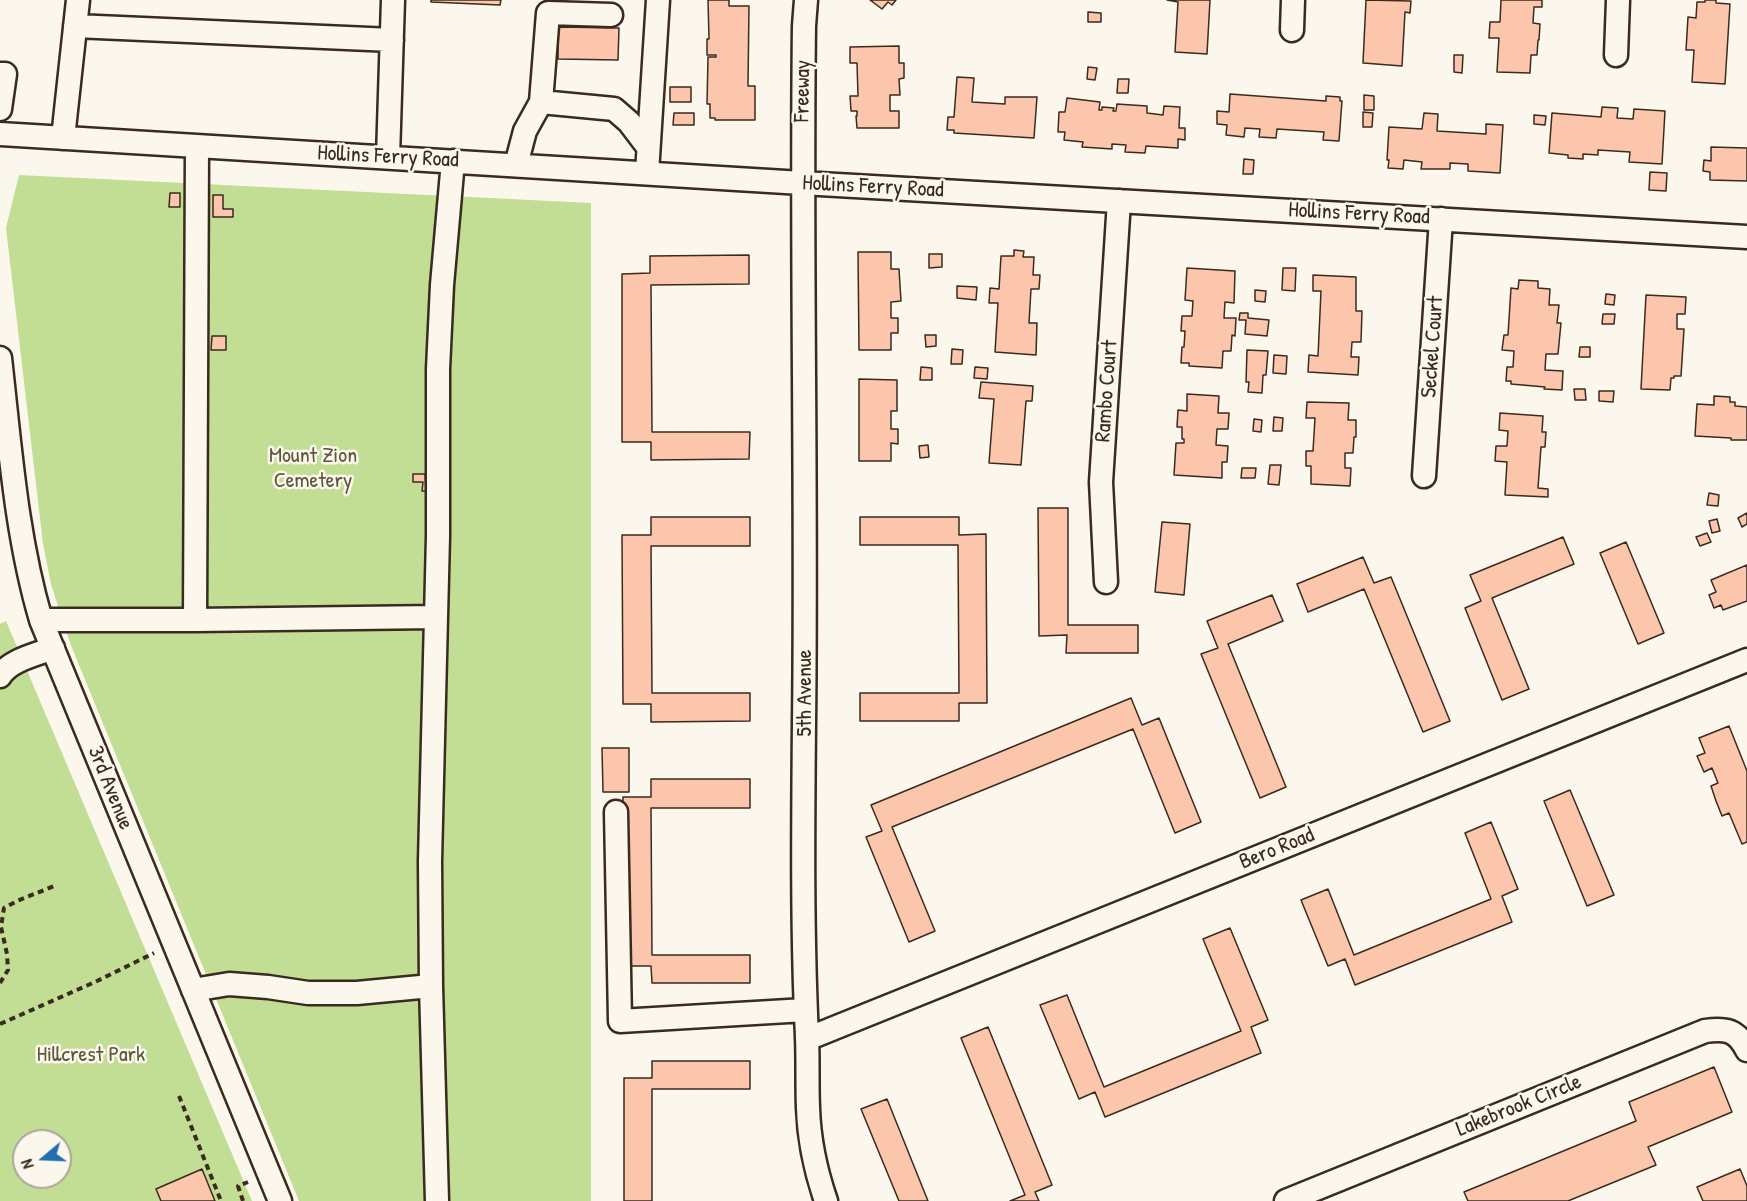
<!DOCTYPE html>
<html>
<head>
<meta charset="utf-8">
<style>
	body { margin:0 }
	#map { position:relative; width:1747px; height:1201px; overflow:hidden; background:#fbf7ec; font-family:"Patrick Hand",sans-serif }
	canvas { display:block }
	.north { position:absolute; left:12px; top:1129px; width:60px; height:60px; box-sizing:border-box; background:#fbf7ec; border:2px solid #aea59a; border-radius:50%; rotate:251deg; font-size:16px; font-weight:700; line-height:24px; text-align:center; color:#3b2a1e }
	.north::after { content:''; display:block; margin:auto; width:21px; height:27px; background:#1f6fb2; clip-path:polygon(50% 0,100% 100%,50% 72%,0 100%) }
</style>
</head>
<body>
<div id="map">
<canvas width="1747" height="1201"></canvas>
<div class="north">N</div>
</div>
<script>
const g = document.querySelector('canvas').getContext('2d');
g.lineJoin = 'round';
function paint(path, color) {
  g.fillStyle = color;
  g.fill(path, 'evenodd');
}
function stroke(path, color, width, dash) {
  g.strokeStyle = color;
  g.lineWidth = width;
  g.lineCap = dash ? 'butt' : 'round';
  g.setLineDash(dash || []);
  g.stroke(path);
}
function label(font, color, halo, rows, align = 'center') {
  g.font = font + ' "Patrick Hand",sans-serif';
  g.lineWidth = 5;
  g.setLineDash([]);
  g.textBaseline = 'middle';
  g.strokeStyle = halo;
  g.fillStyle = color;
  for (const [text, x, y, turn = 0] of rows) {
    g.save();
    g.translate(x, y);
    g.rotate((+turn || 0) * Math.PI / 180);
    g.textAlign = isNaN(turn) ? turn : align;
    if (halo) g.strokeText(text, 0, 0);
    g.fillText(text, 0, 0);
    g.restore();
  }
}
const green = new Path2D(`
	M19,175L591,203V1201H299L70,643L51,584L43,544L6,228Z
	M6,621L252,1201H0V624ZM24,1141H60V1177H24Z`);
const building = new Path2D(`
	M431,0H501L500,5L431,2Z
	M708,0H729V6H749L748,86H755V120H715V118H710V104H707L708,57H716V55H707V39H709Z
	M870,0H896L892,5L888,2L882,9Z
	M1167,0H1210L1207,54L1175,52L1178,2Z
	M1366,0L1411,1L1410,13L1405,12L1402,66L1363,63Z
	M1501,0H1542V7H1534L1533,23L1540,24L1539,40H1538L1537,55H1531L1530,73L1497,72L1499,38H1489L1490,22H1500Z
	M1705,0H1716V3L1730,4L1725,84L1692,82L1694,50H1686L1688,17L1696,18L1697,2H1705Z
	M1088,12L1101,13V22H1088Z
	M558,27L619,28L618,60L558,59Z
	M899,46V63H904V78L899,79L900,95H890V111H899V128H857L856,116H857V111H851L850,96H858L857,63H850V47Z
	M1454,55H1463L1462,73L1454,72Z
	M1088,67L1097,68L1095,80L1087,79Z
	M957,77L974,78L972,102L1005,104V97H1037L1034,138L954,133V130H947L948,117H954Z
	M1118,79H1129L1128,93H1117Z
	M670,87H691V102H670Z
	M1230,94L1326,101V96L1340,97V101H1342L1339,141L1323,140L1324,132L1277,129L1276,138L1259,137L1260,129L1245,128L1244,137L1226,135L1227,125L1217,124V111L1229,112Z
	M1364,95L1374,96V110H1364Z
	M1067,98L1100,102L1099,110H1102V107L1114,108L1113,111H1116L1117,104L1147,106V113L1163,115L1164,106L1180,107L1179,128H1185V140L1178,139V148L1146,146L1145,153L1125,152L1126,145L1112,144V149L1082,147L1083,142L1064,140L1065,132H1058L1059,112H1065Z
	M1602,107L1618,108L1617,118L1633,119L1634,109L1665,111L1662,164L1629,162L1630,152L1598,150V155L1583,154V159L1568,158V155L1549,153L1552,113L1601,117Z
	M1363,112L1373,113L1372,127H1363Z
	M674,113H694V125H673Z
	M1424,113L1438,114L1437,131L1486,134V124L1503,125L1500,173L1468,171V164L1450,163V169H1421L1422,162L1404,160L1403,169L1388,168L1389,160H1387L1389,127L1422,129Z
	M1534,115L1546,116L1545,125L1534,124Z
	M1711,147L1747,148V181L1710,180V172L1703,171L1704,160L1711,161Z
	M1244,159L1254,160L1253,174H1243Z
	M1650,172L1667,173L1666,191L1649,190Z
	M170,193H180V207H169Z
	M213,195H223V209H233V217H213Z
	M1014,250L1024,251L1023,257H1034L1033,275H1040L1039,289H1031L1029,323H1037L1036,355L995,352L998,303H989L990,288L999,289L1001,256H1014Z
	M858,252H891V269H899L901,301L891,302V318H898V333H891V350H859Z
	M929,254H942V267L929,268Z
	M749,255V284L651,285L652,432H750L749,459L651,460V442H622V274L650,273V256Z
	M1187,268L1235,271L1234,303L1225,302L1224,318H1236L1235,336L1232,335L1231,351H1223L1222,368L1189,366V363H1181L1182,347H1184L1185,331H1181L1182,316H1192L1193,301L1185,300Z
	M1283,268H1296L1295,291L1282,290Z
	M1313,275L1356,277V311H1362L1361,342H1352L1351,357H1359L1358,375L1308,372L1309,355L1318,356L1321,291H1313Z
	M1519,280L1538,281V288L1550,289L1549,305H1559L1557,323H1561L1558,354H1546L1545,370L1563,371L1562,390L1544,389L1545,387L1511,384V381H1506L1507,367H1513L1514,351L1502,350L1504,335H1508L1511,288L1518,289Z
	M957,286L977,287L976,300L957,298Z
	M1255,290L1266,291L1265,302L1255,301Z
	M1606,294L1615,295L1614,305L1605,304Z
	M1646,295L1686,297L1685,314H1677V329H1684L1681,376H1674V378H1671L1670,390L1641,389Z
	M1240,313H1248V318L1269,320L1267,336L1245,334L1246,320H1239Z
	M1603,314H1615L1614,324H1602Z
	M925,335H936V346L926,347Z
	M212,336H226V350H211Z
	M1580,347H1590V357H1579Z
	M952,349L963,350L962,364H951Z
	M1247,350L1268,351L1266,375H1263L1262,393L1248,392L1249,382H1246Z
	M1274,355L1287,356L1286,374L1273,373Z
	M921,367L932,368V380H920Z
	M975,367L988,368L987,379L974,378Z
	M859,379L897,380V411H891V429H898V444L891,443V461H859Z
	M981,382L1033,386L1032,401H1026L1021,465L989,463L994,399L979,398Z
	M1574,389H1585L1586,400H1575Z
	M1599,391H1614L1613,402L1599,401Z
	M1187,394L1219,396L1218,413H1229L1228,429H1217L1216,445L1228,446L1227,462H1222V478L1174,475L1176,443H1184V439H1182V427H1177L1178,410L1187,411Z
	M1714,396L1730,397V402H1735V406L1747,407V440H1731V438L1695,436L1697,404L1714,405Z
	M1307,402L1349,403L1348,420H1356V437H1354L1353,453H1345V468H1351L1350,486L1311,484V466H1306V451H1313L1315,418H1306Z
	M1500,413L1543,416L1542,432H1546L1545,447H1541L1538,488L1548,489V497L1505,495L1507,462L1495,461L1496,446H1507L1508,431L1499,430Z
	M1274,417L1283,418L1282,431H1273Z
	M1254,419L1262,420L1261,432L1253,431Z
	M928,445L929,457L920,458L919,446Z
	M1270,465H1281L1279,485L1268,484Z
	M1242,468H1256L1255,478H1241Z
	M413,474H425L426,491H422L423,482H413Z
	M1709,493L1719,495L1718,506L1707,505Z
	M1038,508H1068V625H1138V653H1066L1067,635L1039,636Z
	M1747,513V524L1742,527L1738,518Z
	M651,517H750V546H651L652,693H750V721L651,722V704H623L622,535H651Z
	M860,517H959V535L986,534L987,703H959V721H860V693H959L958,545H860Z
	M1717,519L1720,531L1712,533L1709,521Z
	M1162,522L1190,524L1184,595L1155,592Z
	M1707,533L1711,542L1700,546L1696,537Z
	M1563,537L1574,564L1492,598L1529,689L1502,700L1465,608L1481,601L1470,575Z
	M1626,542L1664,633L1638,644L1600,553Z
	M1363,557L1374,583L1391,577L1450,721L1423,732L1364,589L1308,612L1297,584Z
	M1747,565V601L1723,610L1721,605L1714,608L1709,595L1716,592L1711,580Z
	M1272,595L1283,621L1228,644L1286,787L1260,798L1201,654L1218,648L1207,621Z
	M1131,698L1142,725L1159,718L1201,822L1175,833L1133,729L892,827L935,931L909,942L866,837L882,831L871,805Z
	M1729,726L1747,771V842L1742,844L1729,813L1722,816L1716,801L1711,786L1718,783L1712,768L1704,772L1697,756L1705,753L1699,738Z
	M602,748H629V792H603Z
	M651,779H750V808H651L652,955H750V983H652L651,966H623V797H651Z
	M1570,790L1614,895L1587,906L1544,801Z
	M1491,822L1518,889L1502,896L1512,922L1355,985L1345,959L1328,966L1301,900L1328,889L1354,955L1491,899L1465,833Z
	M1230,928L1268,1020L1251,1027L1261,1053L1105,1117L1095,1092L1079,1099L1040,1005L1067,995L1104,1087L1241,1031L1203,939Z
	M988,1027L1052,1185L1035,1192L1039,1201H1010L1025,1195L961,1038Z
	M652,1061H750V1089H652V1201H624V1078H652Z
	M1714,1067L1732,1112L1648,1147L1656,1165L1568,1201H1468L1464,1192L1636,1121L1629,1102Z
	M887,1099L928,1201H899L861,1109Z
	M202,1169L215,1201H161L156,1189Z
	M1740,1169L1747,1186V1201H1703L1697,1187Z`);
const path = new Path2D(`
	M0,983L8,970L7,954L1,927L4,908L17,901L54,886
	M0,1024L95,982L154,953
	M179,1096L221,1201
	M243,1201L238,1186L248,1182`);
const minor = new Path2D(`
	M806,0L804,26C801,258 807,491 804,724C803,828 802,933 807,1037C808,1061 807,1085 808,1108C809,1139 816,1172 826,1201
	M75,26L392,40
	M1292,30L1293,0
	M1616,55L1618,0
	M0,74H5L0,109
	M541,102L614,109L629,122L648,147
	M0,134L802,183L1747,237
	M63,138L78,0
	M388,157L393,0
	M516,165L525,131L541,102L548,13L611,15
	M647,173L658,0
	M0,358C10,446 16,535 41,620L280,1201
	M1424,476L1441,219
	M1106,582L1101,482L1119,201
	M41,620H195L436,617
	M195,620L197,146
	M0,676C10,660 35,655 53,648
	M616,812L620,1021L805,1010
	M193,990L229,984L268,987L308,993H357L431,986
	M807,1039L1747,660
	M437,1201L431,986L430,861L438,536V369L442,285L453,161
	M1286,1201L1705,1031C1726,1028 1737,1030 1747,1050`);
const streetNames = [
	["Freeway",803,91,-89],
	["Hollins Ferry Road",388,157,3],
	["Hollins Ferry Road",873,187,3],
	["Hollins Ferry Road",1359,214,3],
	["Seckel Court",1433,347,-86],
	["Rambo Court",1107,391,-86],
	["5th Avenue",805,693,-90],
	["3rd Avenue",110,788,68],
	["Bero Road",1277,849,-22],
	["Lakebrook Circle",1519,1106,-22]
];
const parkNames = [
	["Mount Zion",313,456],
	["Cemetery",313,481],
	["Hillcrest Park",91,1055]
];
paint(green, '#c2dd94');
paint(building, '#fbc6ac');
stroke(building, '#3b2a1e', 1.5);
stroke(minor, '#3b2a1e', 27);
stroke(path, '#3b2a1e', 4, [6, 4.5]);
stroke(minor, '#fbf7ec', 22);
label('22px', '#3b2a1e', '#fbf7ec', streetNames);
label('22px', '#5d573c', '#fbf7ec', parkNames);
</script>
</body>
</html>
